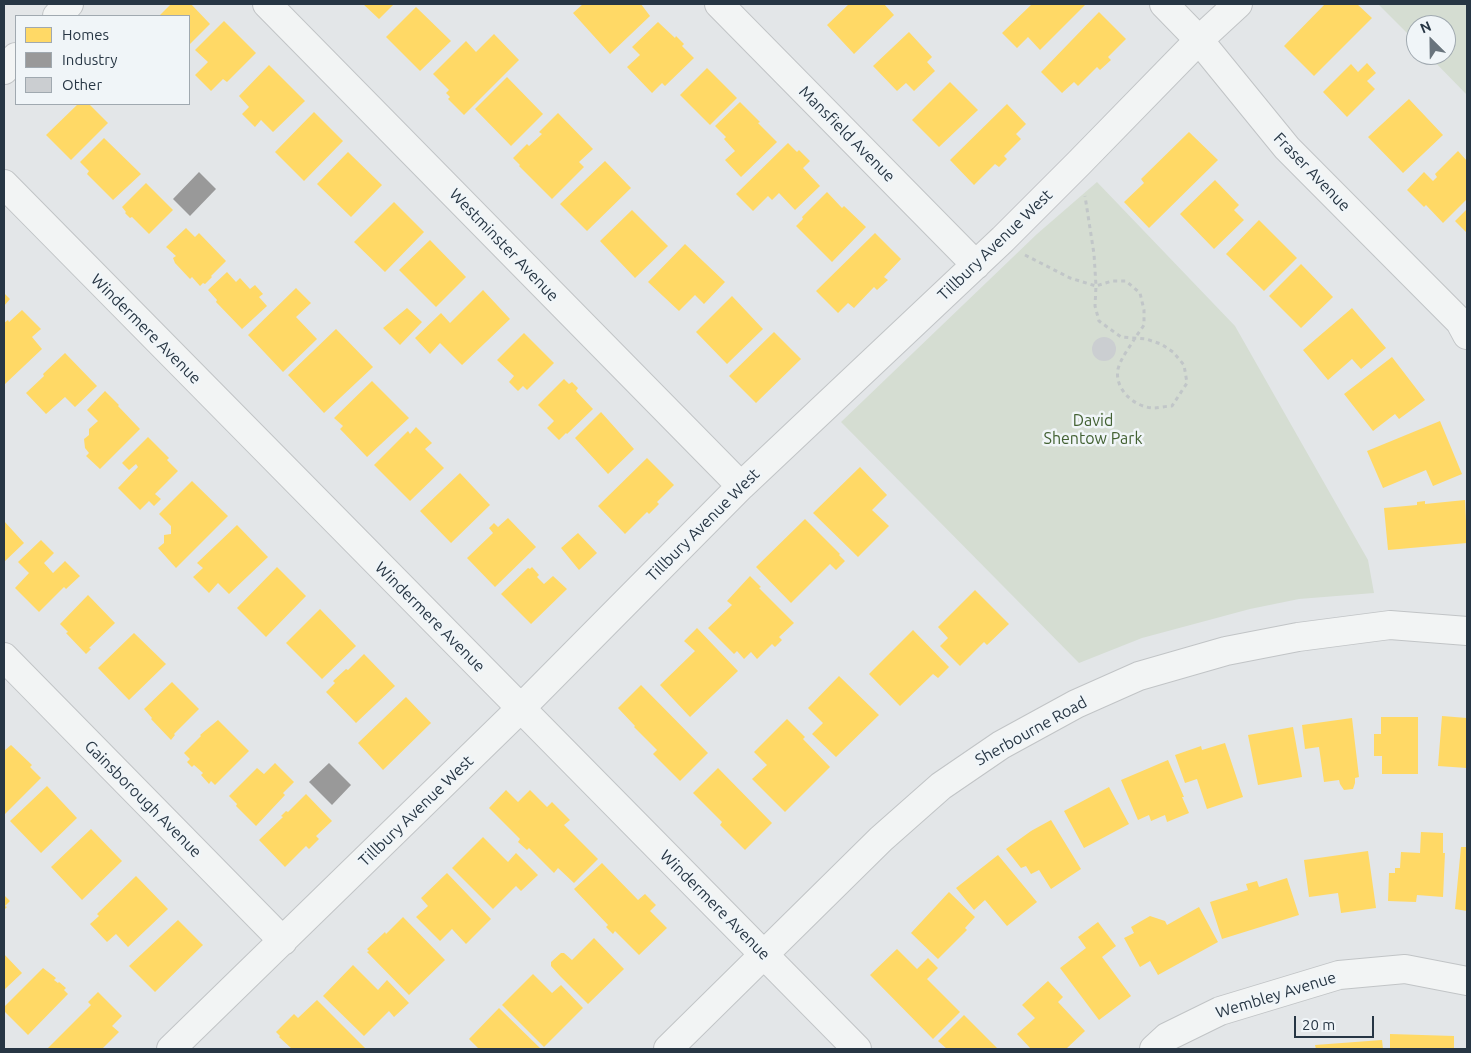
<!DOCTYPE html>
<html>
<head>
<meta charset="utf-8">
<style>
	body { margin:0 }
	#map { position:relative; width:1471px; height:1053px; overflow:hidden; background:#e3e6e8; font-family:Ubuntu,sans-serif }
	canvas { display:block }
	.frame { position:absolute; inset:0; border:5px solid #273644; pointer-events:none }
	.legend { position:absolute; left:15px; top:15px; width:175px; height:90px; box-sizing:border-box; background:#f0f5f8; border:1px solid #a0a9b0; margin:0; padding:6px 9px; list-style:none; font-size:15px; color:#273644 }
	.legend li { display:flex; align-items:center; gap:10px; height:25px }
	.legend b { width:25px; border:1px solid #a0a9b0 }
	.north { position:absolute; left:1406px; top:15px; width:50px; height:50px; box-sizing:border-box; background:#f0f5f8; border:1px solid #a0a9b0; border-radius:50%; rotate:337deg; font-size:14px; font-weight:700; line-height:20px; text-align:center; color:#273644 }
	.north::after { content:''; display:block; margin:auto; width:18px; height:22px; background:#69747d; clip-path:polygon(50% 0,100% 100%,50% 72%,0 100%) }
	.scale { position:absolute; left:1294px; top:1016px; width:80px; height:22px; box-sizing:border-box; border:2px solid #273644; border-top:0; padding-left:6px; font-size:15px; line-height:18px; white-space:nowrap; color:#273644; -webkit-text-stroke:4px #f0f5f8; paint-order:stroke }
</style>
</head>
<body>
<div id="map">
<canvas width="1471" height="1053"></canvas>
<div class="frame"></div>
<ul class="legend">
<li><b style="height:14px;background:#ffd966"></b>Homes</li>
<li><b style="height:14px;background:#999"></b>Industry</li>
<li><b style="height:14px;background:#cbced1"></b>Other</li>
</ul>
<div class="north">N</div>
<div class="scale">20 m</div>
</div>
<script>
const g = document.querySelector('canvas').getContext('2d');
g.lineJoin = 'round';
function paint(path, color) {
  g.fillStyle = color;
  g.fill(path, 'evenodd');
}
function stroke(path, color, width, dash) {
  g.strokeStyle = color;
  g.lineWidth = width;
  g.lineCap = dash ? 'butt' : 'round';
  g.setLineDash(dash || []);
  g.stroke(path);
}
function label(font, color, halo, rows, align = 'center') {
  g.font = font + ' Ubuntu,sans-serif';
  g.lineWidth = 5;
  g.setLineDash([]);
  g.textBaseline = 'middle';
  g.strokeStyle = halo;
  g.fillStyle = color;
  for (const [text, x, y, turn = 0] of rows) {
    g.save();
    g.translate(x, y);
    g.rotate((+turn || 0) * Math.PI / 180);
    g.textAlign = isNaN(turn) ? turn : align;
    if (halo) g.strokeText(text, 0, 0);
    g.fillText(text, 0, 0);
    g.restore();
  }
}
const green = new Path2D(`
	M1378,4H1467V95L1428,55H1446V25H1416V42Z
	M1097,182L1235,326L1368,560L1374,593L1299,599L1250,609L1142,638L1079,663L841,422L1037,234Z`);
const homes = new Path2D(`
	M171,4H191L210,24L189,45V16H159Z
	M363,4H394L379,19Z
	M583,4H641L650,16L610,54L573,13Z
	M849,4H884L894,15L854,54L827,25Z
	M1032,4H1086L1040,50L1028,37L1017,48L1002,33Z
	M1325,4H1357L1372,18L1314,76L1284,46Z
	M416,7L451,41L420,71L386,37Z
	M1099,12L1126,39L1108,57L1111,60L1100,70L1097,67L1078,86L1074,82L1062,93L1041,72Z
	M224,21L256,53L227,82L223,79L211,91L195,75L208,62L195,50Z
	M658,22L675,38L676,36L684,44L682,46L694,58L665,86L662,83L652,93L627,67L640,55L632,47Z
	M909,32L932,57L927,62L935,71L914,91L906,83L897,91L873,66Z
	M494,34L519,60L464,115L448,99L450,97L446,93L449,90L433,74L466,41L476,52Z
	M1367,63L1376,73L1367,81L1375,89L1347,117L1323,92L1351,64L1358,72Z
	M269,65L305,101L273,132L261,120L255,127L242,114L249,107L239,96Z
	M707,68L737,98L710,125L680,95Z
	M507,77L543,114L511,146L475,109Z
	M950,82L978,110L939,147L912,120Z
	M1409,99L1443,135L1403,173L1368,137Z
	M740,102L760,122L758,123L777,142L741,177L725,160L735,151L724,139L726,137L715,126Z
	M78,104H89L108,123L71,160L46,135Z
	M1007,104L1026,124L1016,134L1021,139L1004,156L1007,159L999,167L995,164L974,185L950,160Z
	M314,112L343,141L304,181L275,152Z
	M558,113L593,149L579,162L584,167L552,199L519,166L520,165L513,158L527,144L529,146L542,134L539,132Z
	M1189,132L1218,160L1149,228L1124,202L1144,183L1141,179Z
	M104,138L141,174L113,200L87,174L89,171L80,162Z
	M788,143L797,152L799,150L810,161L803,168L820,186L795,210L779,193L772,200L768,196L753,211L736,194Z
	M1458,151L1467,161V199L1443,223L1426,205L1424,207L1407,190L1424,172L1433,181L1437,177L1435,174Z
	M348,152L382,185L351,217L317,184Z
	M605,161L631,188L587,231L560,204Z
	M1215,180L1239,205L1234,210L1244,220L1214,249L1180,214Z
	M146,183L173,210L149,234L132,217L130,218L125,213L126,212L122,207Z
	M827,192L842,208L844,206L866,227L832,262L796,226L803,219L802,217Z
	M394,202L424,232L385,272L354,242Z
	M1467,209V233L1455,221Z
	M632,210L668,246L635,278L600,241Z
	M1259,220L1297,258L1264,291L1226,254Z
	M186,228L195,237L199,233L226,261L211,276L212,277L205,284L203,283L200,286L192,277L190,279L175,263L173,258L176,256L166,247Z
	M875,233L901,259L884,277L888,280L877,290L874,287L854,308L848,303L838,313L816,291Z
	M430,240L466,277L436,307L399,270Z
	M685,244L725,282L704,304L695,295L679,311L648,282Z
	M1301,264L1333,297L1301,328L1269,296Z
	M227,272L236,282L240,278L250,289L255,285L263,294L259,297L267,306L242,329L216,302L217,300L208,290Z
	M296,288L311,303L296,317L317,339L283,372L248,335Z
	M483,290L510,319L462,365L440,343L430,354L415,338L441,313L450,323Z
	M4,293L10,299L4,306Z
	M732,296L763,329L727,364L696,332Z
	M407,308L422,322L400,345L383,328Z
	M1352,308L1386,348L1361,369L1352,359L1328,380L1303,350Z
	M22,310L41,329L32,337L42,349L5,384L4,323L8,320L9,322Z
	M336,329L373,367L324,413L288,375Z
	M774,332L801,359L756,403L729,376Z
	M524,333L554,363L527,390L523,386L518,391L509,382L514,376L497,360Z
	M65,353L97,386L75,407L65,397L46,414L26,393L44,376L43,374Z
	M1392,357L1425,400L1399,419L1395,414L1373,431L1344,394Z
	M564,379L569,384L572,382L578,388L576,391L593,409L567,434L566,433L559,440L547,428L554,421L538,405Z
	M372,381L409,418L367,457L340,429L343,426L334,418Z
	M105,391L119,405L118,406L140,429L100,469L86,456L89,453L85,448L84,439L89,435V429L98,421L87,410Z
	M601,412L634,449L608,474L575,438Z
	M1440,421L1462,474L1433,486L1426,470L1383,488L1367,451Z
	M416,427L432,443L425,449L444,468L410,501L374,465L408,431L410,434Z
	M148,437L169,458L167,460L178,471L155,494L161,499L154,506L149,501L140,510L118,488L138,467L136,464L129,470L122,463Z
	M647,458L674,485L657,502L659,504L649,514L647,512L625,534L598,506Z
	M860,467L887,495L872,510L889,526L858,557L813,513Z
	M460,473L490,505L451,543L420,511Z
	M192,481L228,516L176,568L158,548L164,543V535L171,534V526L159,514Z
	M1465,500L1467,543L1388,550L1384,508L1417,505V502L1425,501V504Z
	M508,518L536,547L495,587L467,558L493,533L489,528L494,523L498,527Z
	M805,519L840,554L839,555L845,561L836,570L830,564L791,603L756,567Z
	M4,521L24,543L4,562Z
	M237,525L268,557L229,594L218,583L209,593L193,577L203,568L197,563Z
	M578,533L597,553L579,570L561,548Z
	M41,540L54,553L44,563L53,573L65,561L80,576L66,589L64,587L39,612L15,588L29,573L18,562Z
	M277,567L306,596L266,637L237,608Z
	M532,567L539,575L537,577L544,584L553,576L567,589L531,624L501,594L528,568L530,569Z
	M750,576L761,587L759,588L794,623L779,637L782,640L775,647L772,644L757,659L751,652L744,659L737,651L734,654L708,628L732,605L727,601Z
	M975,590L1009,624L987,645L984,642L960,666L940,646L948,638L938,627Z
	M88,595L115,623L89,648L91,649L86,654L66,633L68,632L60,624Z
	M320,609L356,646L322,679L286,643Z
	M697,628L738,671L690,717L660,685L695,651L684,641Z
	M913,630L949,667L938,678L933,674L900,706L869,674Z
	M134,633L166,664L129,700L98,668Z
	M364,654L395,686L356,723L326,692L335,683L333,681L346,669L348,670Z
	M839,676L879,715L836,757L812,734L823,723L808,708Z
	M172,682L199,709L174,734L175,735L171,740L151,719L152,718L144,709Z
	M641,685L708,753L680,781L653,754L657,750L634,727L635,726L618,708Z
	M406,697L431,723L383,770L358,743Z
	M1442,716L1467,718V768L1438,766Z
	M1381,717H1418V774H1382V756H1374V734H1381Z
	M1352,718L1359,777L1355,778V783L1353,789L1344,790L1340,784L1339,780L1324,782L1319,747L1305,749L1302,725Z
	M787,719L805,737L803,739L830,767L785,812L752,779L767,765L754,752Z
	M218,720L249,751L215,785L211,781L209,784L201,775L203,773L194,765L192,767L187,762L190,759L184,753L201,736L200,735Z
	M1293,727L1302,777L1258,785L1248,735Z
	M1225,743L1243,797L1207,809L1197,779L1185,783L1175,755L1201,746L1202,750Z
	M11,745L32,765L30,767L41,778L4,815V751Z
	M1168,760L1184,797H1182L1189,813L1167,822L1165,815L1151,821L1149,815L1138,820L1121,780Z
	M275,763L294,782L283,793L285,795L256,826L236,806L237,804L229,796L257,768L264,774Z
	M718,768L772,823L745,850L720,825L722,822L693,793Z
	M47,786L77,818L41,853L10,821Z
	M1109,787L1129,824L1084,848L1064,811Z
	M506,790L518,802L530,790L547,807L552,802L570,820L564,825L598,859L574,883L558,868L554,873L529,848L527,850L518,842L520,839L489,808Z
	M306,794L332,821L316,836L319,839L309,849L306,846L285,867L259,840L283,817L281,816L286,811L288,812Z
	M1051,820L1081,869L1051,889L1039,870L1031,874L1026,866L1021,868L1006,849L1031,831Z
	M91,829L122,861L82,900L51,867Z
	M1421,832L1443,833V853H1445L1443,897L1417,895L1416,902L1388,901L1389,873H1395V868H1400L1401,852L1420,853Z
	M483,837L508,862L516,853L538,875L521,891L516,886L493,909L452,868Z
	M1461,847H1467V911L1455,909Z
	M1368,851L1376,908L1341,913L1338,893L1309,897L1304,860Z
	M998,855L1037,902L1007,926L985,900L974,910L956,888Z
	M602,863L638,900L645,894L656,905L650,911L667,928L639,955L615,931L613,934L606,927L608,925L574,889Z
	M447,873L491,919L466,944L452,929L440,941L416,917L428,906L421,898Z
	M136,876L168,909L128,947L116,934L107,942L90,924L99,916L97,914Z
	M1287,878L1299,915L1222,939L1210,902L1248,890L1246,884L1257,881L1259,887Z
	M949,892L975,917L965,928L967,930L938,959L911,933Z
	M4,895L10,901L5,906L7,907L4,910Z
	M1199,907L1218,942L1158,975L1150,961L1140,967L1124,938L1134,933L1131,927L1150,916L1165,921L1167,925Z
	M403,917L445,960L409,995L367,952L369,951L367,949L385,932L386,934Z
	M178,920L203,945L155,992L129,966Z
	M1098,922L1116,946L1102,957L1131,996L1099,1020L1060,968L1086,948L1078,937Z
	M594,938L624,969L588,1004L560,976L551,966V962L561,953H564L572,960Z
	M897,949L917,969L928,958L938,968L927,979L960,1012L933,1039L870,975Z
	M4,954L22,973L4,990Z
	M353,965L378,990L387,980L409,1003L394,1017L389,1011L364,1036L323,996Z
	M43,968L56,978L54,980L58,983L59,982L66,988L64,990L68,994L28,1035L4,1011V1007Z
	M533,974L552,993L561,985L583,1008L544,1047L502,1005Z
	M1048,981L1063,997L1058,1002L1085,1031L1066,1049H1031L1017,1034L1035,1018L1022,1005Z
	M98,992L122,1016L112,1026L119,1032L102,1049H47L91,1005L88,1002Z
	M317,1000L366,1049H292L279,1037L280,1036L276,1032L294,1014L298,1018Z
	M499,1008L541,1049H479L469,1039Z
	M964,1015L998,1049H947L938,1041Z
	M1390,1034L1454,1036V1049H1390Z
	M1382,1040L1383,1049H1316L1315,1045Z`);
const industry = new Path2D(`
	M199,172L216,189L190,216L173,199Z
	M329,763L351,785L332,805L309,782Z`);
const building = new Path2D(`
	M1092 349a12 12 0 1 1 24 0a12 12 0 1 1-24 0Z`);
const path = new Path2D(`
	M1025,255L1070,278L1096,286L1094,254L1085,196
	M1135,338C1129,348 1121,358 1118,369C1114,389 1134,407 1153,408C1159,408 1166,406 1172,406L1187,383L1184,365L1173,352L1161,344L1146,339L1121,337L1099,321L1095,306L1096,286L1112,281H1126L1140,293L1144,310V325L1135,338`);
const minor = new Path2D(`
	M267,4L741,486
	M719,4L976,265
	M1164,4L1199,40L1287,148L1460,322L1467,335
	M57,16L69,4
	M4,70L16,57
	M4,184L857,1049
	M4,657L283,941
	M171,1049L521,708L741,486L1003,239L1079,163L1199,40L1238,4
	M668,1049L881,839L941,786L1001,745L1076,704L1139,676L1226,651L1298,637L1390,625L1467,631
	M1154,1049L1167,1037L1220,1011L1339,975L1405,969L1467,981`);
const streetNames = [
	["Mansfield Avenue",847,134,45],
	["Fraser Avenue",1312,172,46],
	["Westminster Avenue",504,245,46],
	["Tillbury Avenue West",995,245,-44],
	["Windermere Avenue",146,329,45],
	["Tillbury Avenue West",703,525,-45],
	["Windermere Avenue",430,617,45],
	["Sherbourne Road",1031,731,-29],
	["Gainsborough Avenue",143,799,45],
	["Tillbury Avenue West",416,811,-44],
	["Windermere Avenue",715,905,45],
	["Wembley Avenue",1276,995,-17]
];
const parkNames = [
	["David",1093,421],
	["Shentow Park",1093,439]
];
paint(green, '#d5ddd2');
paint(homes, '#ffd966');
paint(industry, '#999');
paint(building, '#cbced1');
stroke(minor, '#c1c4c6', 30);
stroke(path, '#c1c6c8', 3, [4, 4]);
stroke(minor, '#f2f4f4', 28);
label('16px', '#273644', '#f0f5f8', streetNames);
label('16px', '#436133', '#f0f5f8', parkNames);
</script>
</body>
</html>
